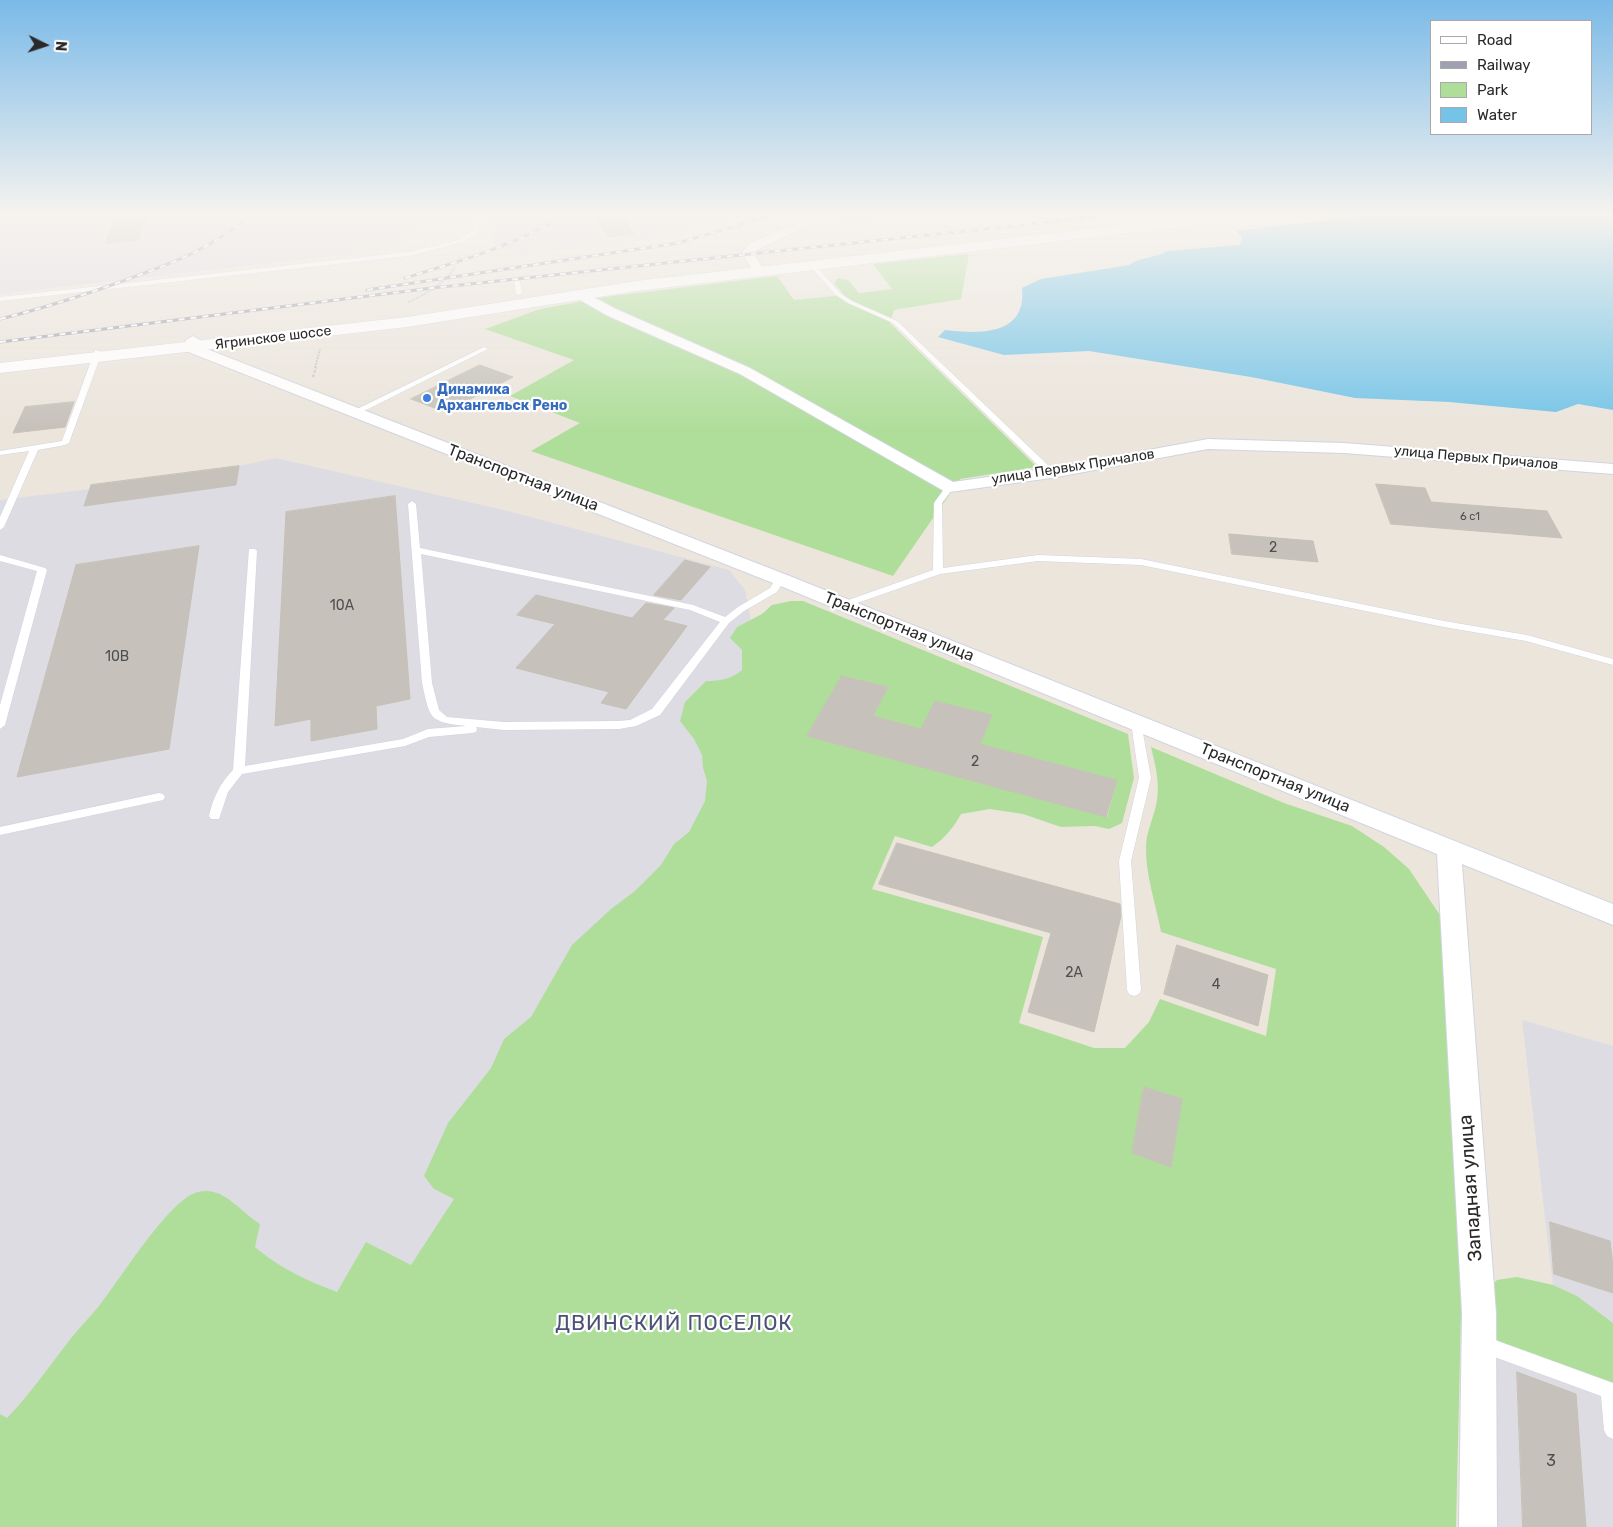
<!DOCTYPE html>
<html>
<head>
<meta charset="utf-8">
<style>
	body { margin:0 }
	#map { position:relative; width:1613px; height:1527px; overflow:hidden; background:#ebe5dc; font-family:Rubik,sans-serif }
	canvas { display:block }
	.legend { position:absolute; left:1430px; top:20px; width:162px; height:115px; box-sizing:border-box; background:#fff; border:1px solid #a9a9a9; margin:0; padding:6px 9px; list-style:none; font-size:15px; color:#292929 }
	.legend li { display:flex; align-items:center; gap:10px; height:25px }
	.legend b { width:25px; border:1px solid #a9a9a9 }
	.north { position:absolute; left:20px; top:20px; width:50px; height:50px; -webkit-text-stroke:4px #fff; paint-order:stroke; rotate:94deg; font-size:14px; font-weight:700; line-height:20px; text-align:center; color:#292929 }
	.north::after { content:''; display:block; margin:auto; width:18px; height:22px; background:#292929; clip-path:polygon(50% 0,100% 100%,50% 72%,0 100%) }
</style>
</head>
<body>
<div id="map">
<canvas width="1613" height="1527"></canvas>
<ul class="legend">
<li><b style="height:6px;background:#fff"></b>Road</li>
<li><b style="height:6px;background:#9fa1b2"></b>Railway</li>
<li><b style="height:14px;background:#afde9b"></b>Park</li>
<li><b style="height:14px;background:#75c4e7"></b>Water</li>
</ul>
<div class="north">N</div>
</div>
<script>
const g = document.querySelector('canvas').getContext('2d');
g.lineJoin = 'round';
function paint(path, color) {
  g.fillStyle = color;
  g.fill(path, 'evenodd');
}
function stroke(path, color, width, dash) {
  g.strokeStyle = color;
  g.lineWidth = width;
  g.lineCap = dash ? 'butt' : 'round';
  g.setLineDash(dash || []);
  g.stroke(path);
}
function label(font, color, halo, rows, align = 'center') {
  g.font = font + ' Rubik,sans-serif';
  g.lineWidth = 4.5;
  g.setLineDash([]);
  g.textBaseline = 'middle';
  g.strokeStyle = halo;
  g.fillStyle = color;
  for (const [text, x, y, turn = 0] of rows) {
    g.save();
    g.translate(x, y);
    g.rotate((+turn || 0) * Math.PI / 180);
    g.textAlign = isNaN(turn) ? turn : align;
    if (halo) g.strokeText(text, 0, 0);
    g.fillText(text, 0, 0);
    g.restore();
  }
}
const industrial = new Path2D(`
	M0,214H748L661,238L525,254L494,248L490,218L430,224L390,249L0,294Z
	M276,458L512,512L729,570L745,590L800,864L480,1485L0,1527V500L90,489L85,506L236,485L239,466Z
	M1522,1020L1613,1046V1356L1559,1338Z
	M1493,1331L1613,1375V1527H1494Z`);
const green = new Path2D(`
	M969,254L961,299L894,310L890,323L1037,467L960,479L893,576L531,451L580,423L510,396L574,360L485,329L540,309L612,296L777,276L794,300L844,295L834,283L838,278L848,280L859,293L892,289L873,264Z
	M791,601H803L1128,734L1134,778L1122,823L1109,829L1095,826L1061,827L1023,814L990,809L961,814C954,827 945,838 932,847L895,836L872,889L1043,937L1019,1023L1094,1048H1125L1149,1022L1160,999L1266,1036L1276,969L1161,932C1156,904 1145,874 1146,845C1147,829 1155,815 1157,800C1160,782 1155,764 1151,747L1284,803L1352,826L1384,847L1409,869L1446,924L1462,1272L1456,1527H0V1414L7,1418C31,1393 50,1365 72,1337C80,1327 90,1317 99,1306C119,1281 170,1198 198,1192C224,1186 240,1212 260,1224L255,1247C281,1269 306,1280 337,1292L366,1242L411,1265L454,1199L434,1189L424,1176L448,1123L491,1068L504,1039L531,1017L572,945L611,909L635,891L661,865L674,844L689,832L705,801L707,781L703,768L702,755L694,739L680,721L685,702L706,681C719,681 732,679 742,670V650L730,638L737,627L762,614L772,605ZM843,676L888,687L873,716L921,729L935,701L992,715L980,744L1117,780L1107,817L807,736ZM1144,1087L1182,1099L1171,1166L1132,1153Z
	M1517,1277L1553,1285L1577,1296L1613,1323V1385L1487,1339L1486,1291L1497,1280Z`);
const water = new Path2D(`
	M1379,214H1613V410L1578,404L1556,412L1449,402L1355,398L1251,377L1089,351L1004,355L938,337L945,330C979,334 1027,336 1022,288L1041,279L1129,265C1141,256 1154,259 1167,251L1240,245L1242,237L1236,231Z`);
const building = new Path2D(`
	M116,214H147L139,240L106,243Z
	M595,214H622L634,234L608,237Z
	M480,365L513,377L445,412L411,399Z
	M74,402L65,427L13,433L25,407Z
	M239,466L236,485L84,506L91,485Z
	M1376,484L1425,488L1431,502L1547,511L1562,538L1391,524Z
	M395,496L410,699L376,706L377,729L311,741V719L275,726L286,512Z
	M1229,534L1313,541L1318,562L1232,554Z
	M199,546L169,749L17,777L76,565Z
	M685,560L710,567L681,600L654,595Z
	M536,595L632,618L646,603L674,608L663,620L687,626L626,709L601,703L609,692L516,668L555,624L517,615Z
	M842,676L888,687L873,716L921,729L935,701L992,715L980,744L1117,780L1106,817L807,736Z
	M897,843L1120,904L1121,916L1094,1032L1028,1012L1051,933L879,884Z
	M1177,945L1268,975L1258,1026L1164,994Z
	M1144,1087L1182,1099L1171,1167L1132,1153Z
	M1550,1222L1610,1241L1613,1266V1293L1554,1274Z
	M1517,1372L1576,1394L1586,1527H1523Z`);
const pathFar1 = new Path2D(`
	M1275,217L1299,214
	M840,222L924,214
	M408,302C428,294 453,278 460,257
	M315,368L320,349`);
const path = new Path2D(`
	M313,377L316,367`);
const service = new Path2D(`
	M473,214H479V231L463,242L409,256L0,301V297L409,252L459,240L473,230Z
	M811,265H815L840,293L852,301L897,321L1054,471V475H1048L893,323L848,303L836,295L811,267Z
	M517,280L520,282L522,293L519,295L516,293L514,282Z
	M484,347L488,349L358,414L351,412Z
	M95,350L102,352L69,443L65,445L38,450L4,527L0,530V517L29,451L0,455V451L62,441Z
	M950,484L954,487L942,503L943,568L1038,555L1141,559L1444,621L1527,635L1613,659V665L1526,641L1444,627L1141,565L1038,561L940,574L846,607H840L838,605L840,603L933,570L934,503L947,485Z
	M412,501L416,504L420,548L693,605L725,617L738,607L770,588L777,577L780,576L785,579L777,592L744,611L729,623L660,715L636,726L619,729L504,730L476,727L477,729L476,732L472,733L429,737L405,746L242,774L228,792L219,819H211L209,816C213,798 220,783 233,770L249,549H255L257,551L245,766L403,739L428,729L466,726C428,722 430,718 422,683L408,504ZM421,554L690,610L720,622L652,709L630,720L619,721L504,722L447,717L439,710L432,683Z
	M0,555L45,568L47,570L5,725L0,729V705L37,571L0,561Z
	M1136,718L1141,722L1151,778L1131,861L1141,990L1139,994L1134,996L1129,994L1127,990L1119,861L1139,778L1131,722Z
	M159,793L163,794L165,797L163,800L0,835V827Z
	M1484,1336L1613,1383V1439L1607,1436L1604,1430L1601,1396L1478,1351L1475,1345L1478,1339Z`);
const minor = new Path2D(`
	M816,214H831L759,249L754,253L765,272L759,276L755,275L742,252L751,243Z
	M580,290L616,309L750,368L953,482L1051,468L1208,439L1344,443L1613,464V474L1344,453L1208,449L1051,478L950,492L944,491L740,374L606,315L575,297L573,294Z
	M193,336L200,340L199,346L787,575L1613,904V925L1462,864L1496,1313L1497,1527H1459L1462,1313L1437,854L773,583L186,351L184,348L186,340Z`);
const secondary = new Path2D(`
	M1221,214H1262L1255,218L636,291L407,327L0,373V363L407,317L636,281Z`);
const rail = new Path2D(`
	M405,278C464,260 513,246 567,214
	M367,290L678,243L777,214
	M0,319C41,309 81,296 120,282C167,265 214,249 251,214
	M0,342L432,288L1124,214`);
const markers = [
	[427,398,5,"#3f7fe0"]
];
const farNumbernames = [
	["6 с1",1470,517]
];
const farStreetnames = [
	["Ягринское шоссе",273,338,-7],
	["улица Первых Причалов",1476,458,5],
	["улица Первых Причалов",1073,467,-9]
];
const farShopnames = [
	["Динамика",437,390],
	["Архангельск Рено",437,406]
];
const numberNames = [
	["2",1273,548],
	["10А",342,606],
	["10В",117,657],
	["2",975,762],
	["2А",1074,973],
	["4",1216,985]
];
const streetNames = [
	["Транспортная улица",523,478,21],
	["Транспортная улица",899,627,22],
	["Транспортная улица",1275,778,22]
];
const nearNumbernames = [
	["3",1551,1461]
];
const nearStreetnames = [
	["Западная улица",1471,1188,-94]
];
const nearNeighbourhoodnames = [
	["ДВИНСКИЙ ПОСЕЛОК",674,1324]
];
paint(industrial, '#dedce3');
paint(green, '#afde9b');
paint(water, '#75c4e7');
paint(building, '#c6c2bb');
stroke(building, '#c6c1b6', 1);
stroke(service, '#d1d4e1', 1);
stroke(minor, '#d1d4e1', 2);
stroke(secondary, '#d1d4e1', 1);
stroke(pathFar1, '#c7c7c7', 2, [2, 1]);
stroke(path, '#c7c7c7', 2.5, [2.5, 2]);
paint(service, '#fff');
paint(minor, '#fff');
paint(secondary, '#fff');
stroke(rail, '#9fa1b2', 3);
stroke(rail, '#fff', 2, [6]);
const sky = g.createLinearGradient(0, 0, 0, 428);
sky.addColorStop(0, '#7abae8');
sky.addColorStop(0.5, '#f6f3ef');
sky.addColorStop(1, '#f6f3ef00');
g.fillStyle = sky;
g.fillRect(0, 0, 1613, 428);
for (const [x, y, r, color] of markers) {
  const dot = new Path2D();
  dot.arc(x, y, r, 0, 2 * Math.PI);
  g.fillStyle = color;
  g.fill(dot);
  stroke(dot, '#fff', 2);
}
label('11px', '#504f4e', null, farNumbernames);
label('14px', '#292929', '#fff', farStreetnames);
label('bold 14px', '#366cbe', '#fff', farShopnames, 'left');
label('14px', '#504f4e', null, numberNames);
label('16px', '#292929', '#fff', streetNames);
label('16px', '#504f4e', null, nearNumbernames);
label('19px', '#292929', '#fff', nearStreetnames);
g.letterSpacing = '1px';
label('21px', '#4c5277', '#fff', nearNeighbourhoodnames);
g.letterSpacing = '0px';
</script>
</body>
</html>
